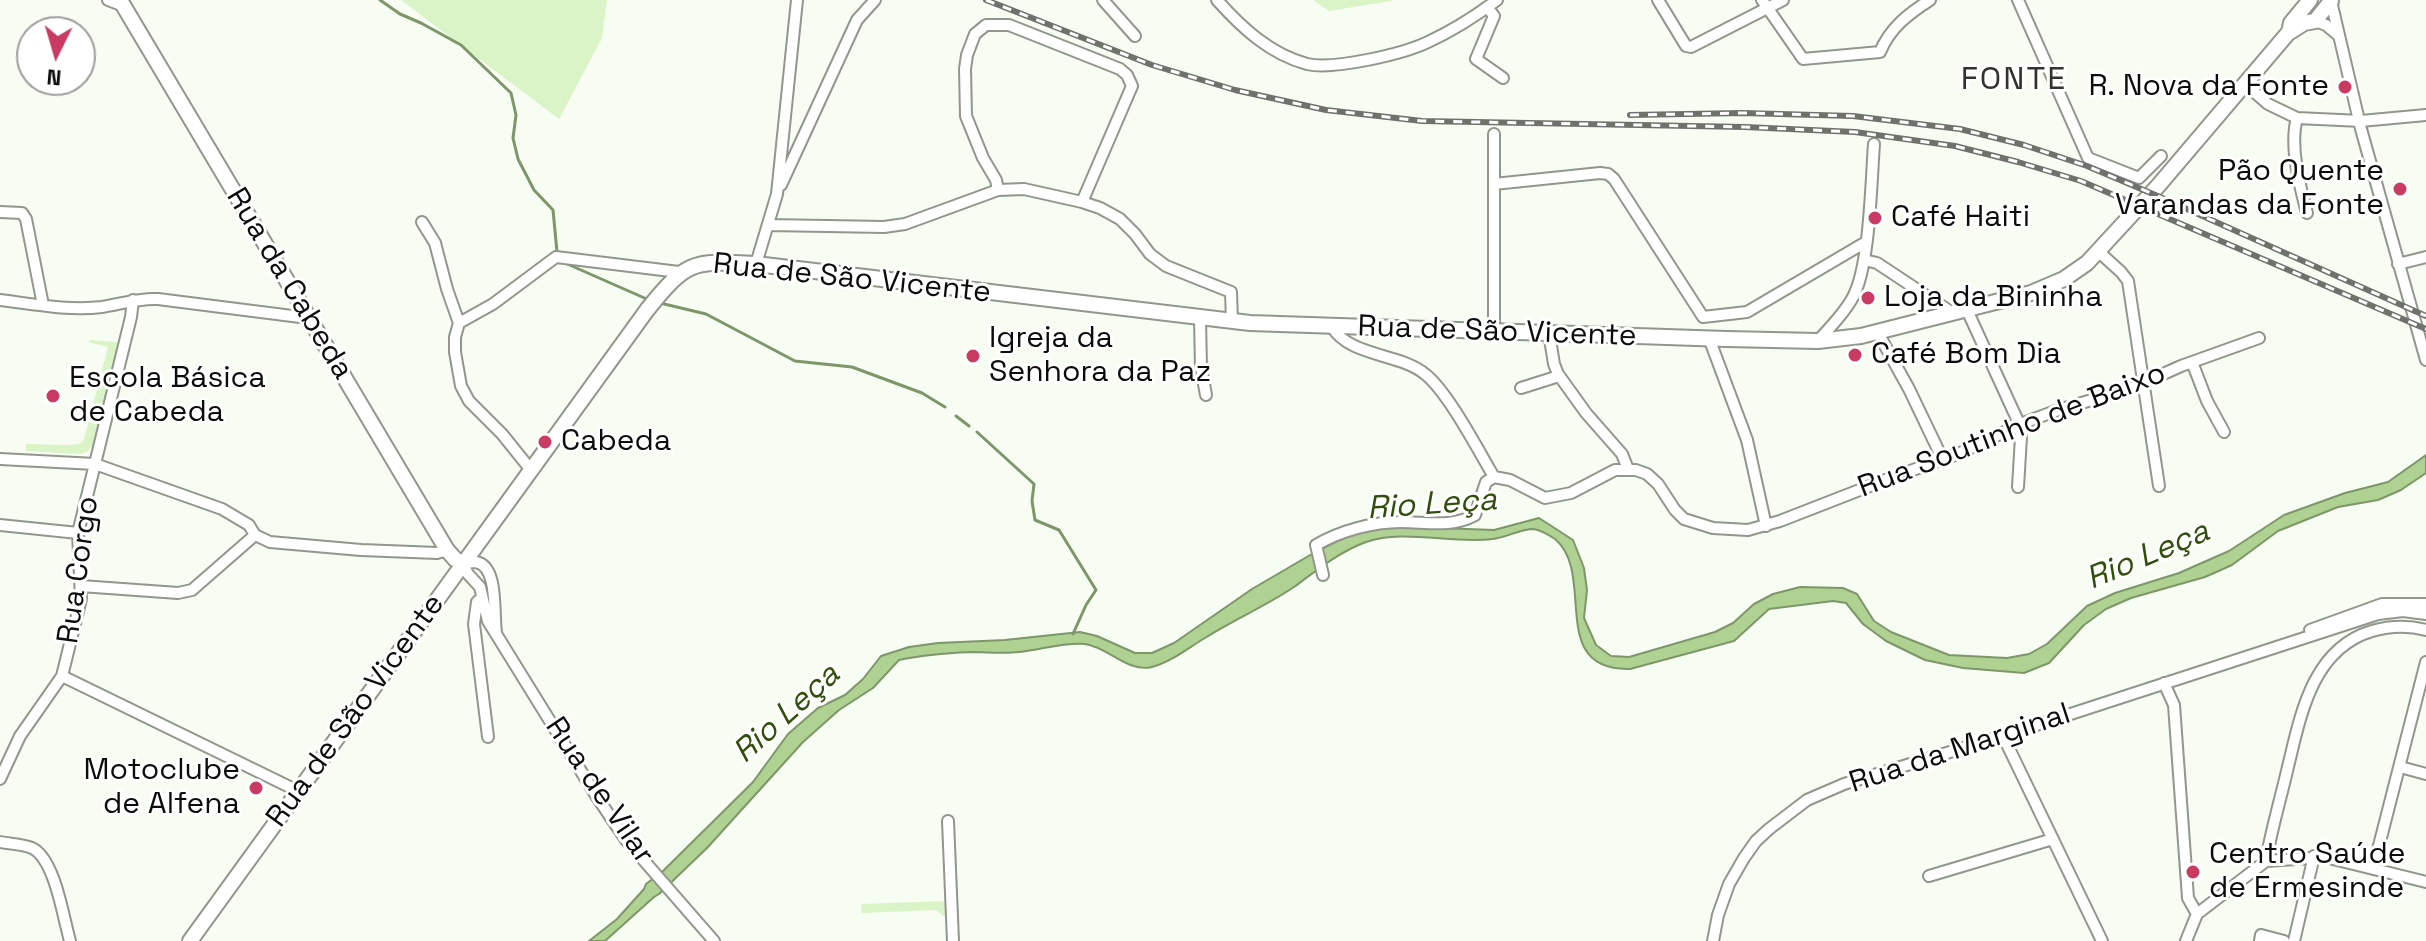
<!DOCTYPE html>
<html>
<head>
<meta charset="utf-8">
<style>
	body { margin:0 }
	#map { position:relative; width:2426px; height:941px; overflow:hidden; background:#f7fdf2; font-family:"Space Grotesk",sans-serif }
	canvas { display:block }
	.north { position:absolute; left:16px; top:16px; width:80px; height:80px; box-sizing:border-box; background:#fff; border:2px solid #9d9e9d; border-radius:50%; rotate:185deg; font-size:22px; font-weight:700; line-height:32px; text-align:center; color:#0b0d0a }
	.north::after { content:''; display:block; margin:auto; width:28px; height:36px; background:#ca3b64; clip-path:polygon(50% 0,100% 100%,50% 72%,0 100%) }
</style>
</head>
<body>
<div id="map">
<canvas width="2426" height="941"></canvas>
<div class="north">N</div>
</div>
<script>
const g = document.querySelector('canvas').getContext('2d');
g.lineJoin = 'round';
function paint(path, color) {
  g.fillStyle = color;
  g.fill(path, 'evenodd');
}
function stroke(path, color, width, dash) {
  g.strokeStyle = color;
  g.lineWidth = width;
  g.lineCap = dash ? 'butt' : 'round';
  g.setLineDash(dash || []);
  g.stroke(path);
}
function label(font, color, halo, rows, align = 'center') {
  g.font = font + ' "Space Grotesk",sans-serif';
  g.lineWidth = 6;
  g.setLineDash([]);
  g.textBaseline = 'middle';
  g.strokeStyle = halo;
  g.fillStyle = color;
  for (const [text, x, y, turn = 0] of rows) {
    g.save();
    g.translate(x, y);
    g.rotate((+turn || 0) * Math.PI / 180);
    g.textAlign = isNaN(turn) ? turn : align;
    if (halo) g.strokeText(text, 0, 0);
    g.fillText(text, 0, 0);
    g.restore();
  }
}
const green = new Path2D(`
	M401,0H607L602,38L559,119Z
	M1313,0H1391V1L1329,11Z
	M90,340L119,342L93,445L87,452L80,454L26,451V444L71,445L79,444L84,439L108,347L88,342Z
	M947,901L948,913L943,916L936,910L862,913L861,904Z`);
const water = new Path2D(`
	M2426,455V473L2401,490L2378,500L2338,507L2278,531L2232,565L2205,577L2131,598L2106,609L2084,625L2049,663L2024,673L1963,668L1925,660L1886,641L1863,624L1846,603L1833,601L1769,609L1734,641L1630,669C1546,671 1597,574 1555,539C1549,535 1541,530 1533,529C1520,529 1506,538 1492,539C1453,544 1403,529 1366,542C1339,552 1317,570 1294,587C1266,606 1233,620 1205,638C1188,648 1171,662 1152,667C1128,673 1108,647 1085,644C1063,642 1041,650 1019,652C1003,654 987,652 971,652C947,653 922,655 899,660L873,688L839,710L803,742L707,848L659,894L654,897L605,941H589L617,919L644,889L646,884L663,871L753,782L788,734L818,708L845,695L863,679L881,656L909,647L938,643L1005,640L1080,632L1097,636L1135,653H1152L1174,643L1252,589L1317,551L1352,534L1384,526L1494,530L1539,518L1573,540L1584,568L1587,590L1584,618L1596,645L1611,656L1629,657L1715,632L1733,623L1754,604L1773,594L1800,587L1843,588L1857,594L1874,621L1891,632L1949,655L2007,658L2029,654L2047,644L2087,606L2115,593L2179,573L2229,551L2284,515L2345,493L2388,482Z`);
const stream = new Path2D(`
	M380,0L400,14L421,23L461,45L511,93L516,115L513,138L518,159L534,190L553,210L557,252
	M565,263L649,300
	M660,303L706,314L795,361L852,367L922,393L945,407
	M956,416L969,426
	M977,432L1034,484L1032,501L1035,520L1059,530L1096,590L1086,605L1073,634`);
const minor = new Path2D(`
	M108,0L124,6
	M1103,0L1135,36
	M1217,0C1242,28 1270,54 1307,64C1334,70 1403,54 1428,42C1452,31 1477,15 1497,0
	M1658,0L1686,46L1691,47L1783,0
	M1762,0L1803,59L1880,52C1890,28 1908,14 1930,0
	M2018,0L2088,158L2139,178L2161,156
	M2331,1L2361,129L2426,360
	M1487,7L1494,16L1476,59L1503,78
	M2315,21L2326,25L2339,36
	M2245,84L2268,104L2297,118L2361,121L2426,115
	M2297,118C2289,146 2300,186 2307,213
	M1494,134V332
	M1494,184L1600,173L1608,174L1614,179L1703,317
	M781,185L857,20L875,0
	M998,190L996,180L983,158L966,116L965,69L967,55L975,34L986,25H1009L1120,69L1127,75L1132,86L1082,202
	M0,212L22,213L26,219L43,305
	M422,222L435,243L447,289L459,323L455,337V352L461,386L469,401L502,434L531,470
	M769,225L884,227L905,224L998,190L1024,189L1082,202L1100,208L1120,219L1135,234L1150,254L1166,266L1231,292L1232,322
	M2099,252L2121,272L2128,281L2159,486
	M1864,260L1877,263L1954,314
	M756,264L777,194L797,0
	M2398,264L2426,257
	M0,300C33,304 69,311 102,307C121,304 138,298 158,299L308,318
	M1967,310L2017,419L2021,437L2018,487
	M1703,317L1747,312L1866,242
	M1200,318L1201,368L1206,395
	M459,323L493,304L556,257L679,272
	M1332,327C1350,357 1400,353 1425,374C1448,392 1478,450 1494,477
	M1549,333L1554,364L1558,374L1586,413L1622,454L1628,469
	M1878,333L1909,389L1943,460
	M1709,338L1747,440L1766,526
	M1818,341C1830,327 1844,314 1853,297C1870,265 1871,183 1874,144
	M2192,362L2207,401L2224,432
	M1521,388L1559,376
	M0,459L95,464L222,509L249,525L255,535L270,542L361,550L437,553L447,550
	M1494,477L1510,480L1545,498L1571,493L1615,470H1636L1647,474L1658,484L1675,510L1684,519L1713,528L1748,530L1780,521L1893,477L1958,454L2023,423L2058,410L2132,388L2181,366L2259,338
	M0,525L78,533
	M1323,575L1316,545C1340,531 1372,522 1401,522C1427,522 1451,528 1475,515L1486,482L1494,477
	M81,586L178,593L192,590L255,535
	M482,598L477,602L474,624L488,737
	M2310,630L2382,604H2426
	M496,632C493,614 499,566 476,562C471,562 467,563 463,564L468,574L480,587L488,621L597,797L626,840L714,941
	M62,676L298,791
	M2164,683L2174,705L2188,898L2197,914
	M2003,736L2102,941
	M2400,767L2426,774
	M0,779L20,736L62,676L81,599L78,533L131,317L133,300
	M948,821L953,941
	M0,842C10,844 23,844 32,848C55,859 63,917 70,941
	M2266,861C2271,831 2280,801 2287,771C2300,718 2311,649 2372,631C2390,626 2407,625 2426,630
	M2373,869L2426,662
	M1929,876L2053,839
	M1713,941L1718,915L1729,884L1744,858L1756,841L1769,829L1807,800L1844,784L2003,736L2378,614L2403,611L2426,614
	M2186,941L2197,914L2266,861L2325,857L2426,882
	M2260,941L2261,935L2284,941
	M2294,941L2314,856`);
const major = new Path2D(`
	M120,0L447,550L455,559L463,564
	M2290,32L2304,23L2315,21L2331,1
	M190,941L647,310C688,259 693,261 756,264L1250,323L1726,339L1818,341L1861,336L2031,293L2064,279L2087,263L2158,186L2289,32L2291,23L2310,0`);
const rail = new Path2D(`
	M986,0L1152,65L1235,90L1326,110L1422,121L1745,127L1855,132L1955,146L2018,162L2081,181L2426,329
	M1630,115L1743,113L1853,116L1960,129L2024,145L2087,166L2160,197L2426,316`);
const markers = [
	[2345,87,8,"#ca3b64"],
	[2400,189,8,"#ca3b64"],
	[1875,218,8,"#ca3b64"],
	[1868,298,8,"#ca3b64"],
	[1855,355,8,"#ca3b64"],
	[973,356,8,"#ca3b64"],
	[53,396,8,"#ca3b64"],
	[545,442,8,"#ca3b64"],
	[256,788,8,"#ca3b64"],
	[2193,872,8,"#ca3b64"]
];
const poiNames = [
	["R. Nova da Fonte",2329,87,"right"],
	["Pão Quente",2384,172,"right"],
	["Varandas da Fonte",2384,206,"right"],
	["Café Haiti",1891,218],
	["Loja da Bininha",1884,298],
	["Igreja da",989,339],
	["Senhora da Paz",989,373],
	["Café Bom Dia",1871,355],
	["Escola Básica",69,379],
	["de Cabeda",69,413],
	["Cabeda",561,442],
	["Motoclube",240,771,"right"],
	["de Alfena",240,805,"right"],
	["Centro Saúde",2209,855],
	["de Ermesinde",2209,889]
];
const streetNames = [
	["Rua de São Vicente",852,279,6],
	["Rua da Cabeda",289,284,59],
	["Rua de São Vicente",1497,332,2],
	["Rua Soutinho de Baixo",2012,431,-21],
	["Rua Corgo",79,570,-82],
	["Rua de São Vicente",356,711,-54],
	["Rua da Marginal",1960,749,-18],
	["Rua de Vilar",599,791,56]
];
const neighbourhoodNames = [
	["FONTE",2014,80]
];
const waterNames = [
	["Rio Leça",1432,505,-4],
	["Rio Leça",2148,556,-23],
	["Rio Leça",787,714,-42]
];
paint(green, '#dbf4c7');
paint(water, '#afd192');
stroke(water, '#7e9669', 2);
stroke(stream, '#7e9669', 3);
stroke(minor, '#91978d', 14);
stroke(major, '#91978d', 18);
stroke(minor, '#fff', 10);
stroke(major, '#fff', 14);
stroke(rail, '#6f726c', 6);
stroke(rail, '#fff', 3, [9]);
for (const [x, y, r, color] of markers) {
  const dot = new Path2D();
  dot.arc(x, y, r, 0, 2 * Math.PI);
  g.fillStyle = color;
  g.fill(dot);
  stroke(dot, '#fff', 3);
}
label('30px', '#0b0d0a', '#fff', poiNames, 'left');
label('30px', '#0b0d0a', '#fff', streetNames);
g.letterSpacing = '2px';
label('32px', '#2f342c', '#fff', neighbourhoodNames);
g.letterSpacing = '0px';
label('italic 32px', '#314e0b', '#fff', waterNames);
</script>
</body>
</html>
